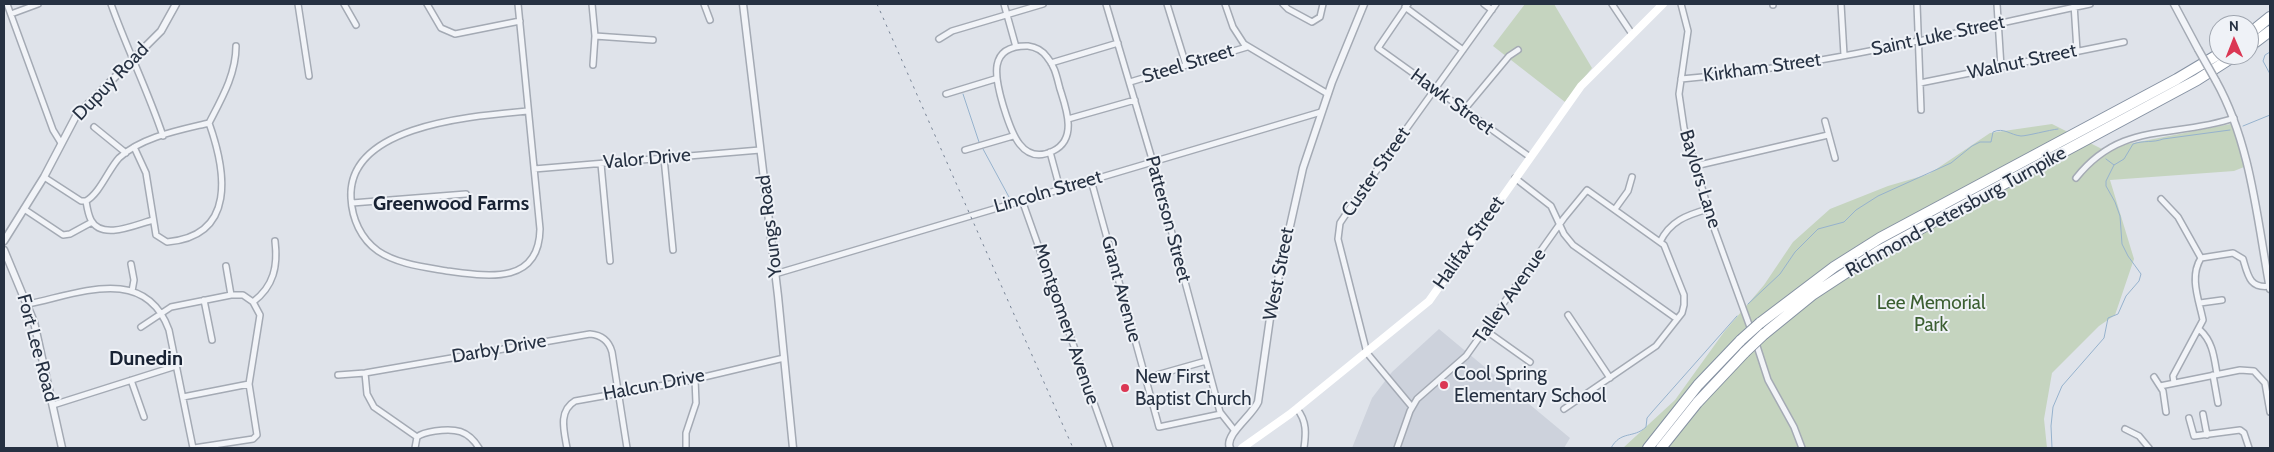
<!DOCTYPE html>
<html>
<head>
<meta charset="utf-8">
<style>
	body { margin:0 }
	#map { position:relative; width:2274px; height:452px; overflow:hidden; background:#dfe3ea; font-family:Cabin,sans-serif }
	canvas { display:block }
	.frame { position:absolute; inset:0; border:5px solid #263142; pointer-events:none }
	.north { position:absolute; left:2209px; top:15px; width:50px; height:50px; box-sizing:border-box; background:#eff2f7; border:1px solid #9fa5af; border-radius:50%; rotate:359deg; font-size:14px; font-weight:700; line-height:20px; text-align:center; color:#263142 }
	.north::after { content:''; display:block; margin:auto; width:18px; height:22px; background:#db3754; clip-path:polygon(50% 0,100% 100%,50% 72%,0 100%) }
</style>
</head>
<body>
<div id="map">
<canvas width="2274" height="452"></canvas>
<div class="frame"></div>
<div class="north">N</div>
</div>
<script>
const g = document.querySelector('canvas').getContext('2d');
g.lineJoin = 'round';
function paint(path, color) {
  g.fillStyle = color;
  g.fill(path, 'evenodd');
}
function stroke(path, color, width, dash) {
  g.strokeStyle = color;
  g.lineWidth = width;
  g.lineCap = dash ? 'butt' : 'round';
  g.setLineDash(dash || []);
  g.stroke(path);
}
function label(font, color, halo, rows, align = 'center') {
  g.font = font + ' Cabin,sans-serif';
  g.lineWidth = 4;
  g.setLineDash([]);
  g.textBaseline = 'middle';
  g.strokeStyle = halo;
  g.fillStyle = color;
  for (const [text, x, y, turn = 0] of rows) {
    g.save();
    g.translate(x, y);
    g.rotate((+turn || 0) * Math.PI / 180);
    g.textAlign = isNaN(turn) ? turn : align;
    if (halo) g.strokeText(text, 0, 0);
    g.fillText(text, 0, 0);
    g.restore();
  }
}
const built = new Path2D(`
	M1439,329L1570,438L1564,448H1352L1372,398L1392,372Z`);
const green = new Path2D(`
	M1525,4H1554L1592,68L1565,102L1493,46Z
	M2236,123L2244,167L2234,171L2110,180L2134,259L2115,315L2099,326L2052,373L2044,419L2047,448H1623L1675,400L1724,332L1764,285L1793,242L1830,209L1888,186L1929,174L1990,133L2052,124L2102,149Z`);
const stream = new Path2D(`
	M2270,52L2265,55L2263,61L2270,74
	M963,94L979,142
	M2243,126L2270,115
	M983,149L1009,197
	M2106,159L2114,165L2124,159L2133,144C2144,140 2153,143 2163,139L2230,130
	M1748,304L1780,274L1795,252L1818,229L1844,222L1856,210L1878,196L1951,163L1972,146L1980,142H1991L1993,132C2004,127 2010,135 2021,136C2027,136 2049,130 2058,129
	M1611,448C1621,430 1633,439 1646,427L1647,418L1652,412L1737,316
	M2052,448L2051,426L2053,407L2062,386L2104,338L2108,318L2118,314L2126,296L2139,281L2141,274L2128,256L2122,244L2120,216L2115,202L2106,186V181L2114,165`);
const minor = new Path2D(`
	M7,4L53,130L61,143
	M111,4C127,49 148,91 163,136
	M298,4L309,76
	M344,4L356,25
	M427,4L441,28L455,34L520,21
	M518,4L540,229C539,286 486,276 447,271C424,267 397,264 378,251C361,239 352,219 351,198C347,124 475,116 528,111
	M592,4L595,36L593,65
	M704,4L710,20
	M1004,4L1016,47
	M1106,4L1152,159L1220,412L1235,431
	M1167,4L1186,65
	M1225,4L1233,27L1244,44L1328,94
	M1283,4L1288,9L1312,22L1320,17L1323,4
	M1408,4L1378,48L1530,157
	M1484,4L1492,10
	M1612,4L1632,34
	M1681,4L1688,31L1679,94L1684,128L1715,231L1751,330
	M1773,4V5
	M1841,4L1844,55
	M1917,4L1921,110
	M1997,4L2001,67
	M2074,4L2077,51
	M1405,7L1463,50
	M11,14L38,4
	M595,36L653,40
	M939,39L952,31L1043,4
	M1028,46C1036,47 1042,50 1047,57C1055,66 1057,78 1060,89C1066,108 1078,139 1053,151C1020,167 1010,127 1003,105C995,78 987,45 1028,46Z
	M1051,63L1118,43
	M1681,79C1819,67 1955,32 2090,4
	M1130,82L1247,47
	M1920,83L2124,42
	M946,94L995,79
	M1464,110L1509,56L1518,50
	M1068,119L1135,100
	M1825,121L1835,158
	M209,123C222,98 236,74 236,46
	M94,127L126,153
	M134,147L146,173L156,235L167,242C237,236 226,171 209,123
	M965,150L1013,136
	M1050,152L1060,189
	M664,158L673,250
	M601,164L610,261
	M1695,166L1828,135
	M534,169L760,150
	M44,177L81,201H86
	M1515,178L1551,206L1564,234L1573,245L1677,319
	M2076,178C2122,120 2173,139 2234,118
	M1091,180L1159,427L1221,414
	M2161,199L2178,217L2201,258
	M1022,200L1110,448
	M86,201C100,193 108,170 119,158C141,137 180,130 209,123
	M86,201C87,207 88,214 91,220C102,241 137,224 153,220
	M352,203L466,194
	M24,209L63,235L70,234L92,222
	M1615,209L1628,191L1632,177
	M1660,242C1670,221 1687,215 1708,209
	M131,264L134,280L132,291
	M226,266L231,295
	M775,274L1321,112
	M204,300L212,340
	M253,302C274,286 278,266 275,241
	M2200,303L2222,300
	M28,304C78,294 145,264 169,330L193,448
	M1568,315L1610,378
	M141,327L171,307L231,295H243L253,302L260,315L249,384L257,435L253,439L194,448
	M1485,330L1530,362
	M2200,330C2213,342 2214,357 2217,374
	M1755,340L1768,380L1794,427L1802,448
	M365,373L367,394L374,407L417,437
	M338,375L365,373L590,334C602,335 609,341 612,352L627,448
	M2213,375L2218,403
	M2154,377L2163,391L2166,412
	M1146,378L1206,361
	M131,380L144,417
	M2174,383L2173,376L2203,320C2199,300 2189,277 2201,258L2233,253L2243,259C2248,276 2250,289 2270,286
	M2160,386L2240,370L2254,371L2265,383L2270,412
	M183,397L249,384
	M53,405L176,366
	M1412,407L1367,353L1338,239L1340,223L1356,199L1496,4
	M1297,409C1307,421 1306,434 1304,448
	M2203,414L2207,435
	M2189,418L2194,436L2240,430L2244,433L2249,448
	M2125,429L2139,436L2149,448
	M417,437C422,433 428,432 435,431C455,428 468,430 479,448
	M415,448L417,437
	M567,448C564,431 558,411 575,401L687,381L784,358
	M686,448V433L696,403L695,379
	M1397,448L1410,411L1417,399L1466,356L1564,218L1587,190L1664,245L1684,295V305L1682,313L1656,346L1564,409`);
const tertiary = new Path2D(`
	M743,4L778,296L793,448
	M2174,4L2198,49
	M2216,81C2251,144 2257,219 2270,289
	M4,241L44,177L76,116L161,31L176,4
	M4,250L34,322L62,448
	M1230,448C1224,435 1252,416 1258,402L1271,311L1303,168L1332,82L1364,4`);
const secondary = new Path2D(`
	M1242,448L1290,414L1429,301L1581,86L1663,4`);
const motorway = new Path2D(`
	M2249,34L2270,17
	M2249,47L2270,31
	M1760,323L1834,267L1880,238L2177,79L2219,54
	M1764,334L1812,295L1879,251L2197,80L2236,55
	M1648,448L1698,385L1741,340
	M1661,448L1697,403L1745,352`);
const rail = new Path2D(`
	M877,4L1073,448`);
const tertiaryBridge = new Path2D(`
	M2198,49L2216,81`);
const motorwayBridge = new Path2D(`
	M1741,340L1760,323
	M1745,352L1764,334`);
const markers = [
	[1444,385,5,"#db3754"],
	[1125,388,5,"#db3754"]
];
const streetNames = [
	["Saint Luke Street",1938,36,-12],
	["Walnut Street",2022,62,-12],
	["Steel Street",1188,64,-17],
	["Kirkham Street",1762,68,-8],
	["Dupuy Road",111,82,-46],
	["Hawk Street",1452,102,36],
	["Valor Drive",647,159,-5],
	["Custer Street",1376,172,-55],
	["Baylors Lane",1700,179,73],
	["Lincoln Street",1048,192,-16],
	["Richmond-Petersburg Turnpike",1956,212,-29],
	["Patterson Street",1168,219,75],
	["Youngs Road",770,226,-97],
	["Halifax Street",1469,243,-55],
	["West Street",1279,274,-79],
	["Grant Avenue",1121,289,75],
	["Talley Avenue",1510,296,-55],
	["Montgomery Avenue",1066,324,71],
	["Fort Lee Road",37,348,75],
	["Darby Drive",499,349,-10],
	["Halcun Drive",654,385,-11]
];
const parkNames = [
	["Lee Memorial",1931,303],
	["Park",1931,325]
];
const poiNames = [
	["Cool Spring",1454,374],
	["Elementary School",1454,396],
	["New First",1135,377],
	["Baptist Church",1135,399]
];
const neighbourhoodNames = [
	["Greenwood Farms",451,204],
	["Dunedin",146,359]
];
paint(built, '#cdd2dc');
paint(green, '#c5d4bf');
stroke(stream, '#96b2cd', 1);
stroke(minor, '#a4aab4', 8);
stroke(tertiary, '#a4aab4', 9);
stroke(motorway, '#8591a2', 12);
stroke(minor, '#f2f4f8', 5);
stroke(tertiary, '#f2f4f8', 6);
stroke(secondary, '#fff', 8);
stroke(motorway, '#fff', 10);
stroke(rail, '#778395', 1, [2.5, 5]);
stroke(tertiaryBridge, '#a4aab4', 9, []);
stroke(motorwayBridge, '#8591a2', 12, []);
stroke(tertiaryBridge, '#f2f4f8', 6);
stroke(motorwayBridge, '#fff', 10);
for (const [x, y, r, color] of markers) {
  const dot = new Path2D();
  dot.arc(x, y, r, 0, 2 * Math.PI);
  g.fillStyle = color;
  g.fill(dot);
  stroke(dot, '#eff2f7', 2);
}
label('19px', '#263142', '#eff2f7', streetNames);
label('19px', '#3c5f32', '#eff2f7', parkNames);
label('19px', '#263142', '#eff2f7', poiNames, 'left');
label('bold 20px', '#182233', '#eff2f7', neighbourhoodNames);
</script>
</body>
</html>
